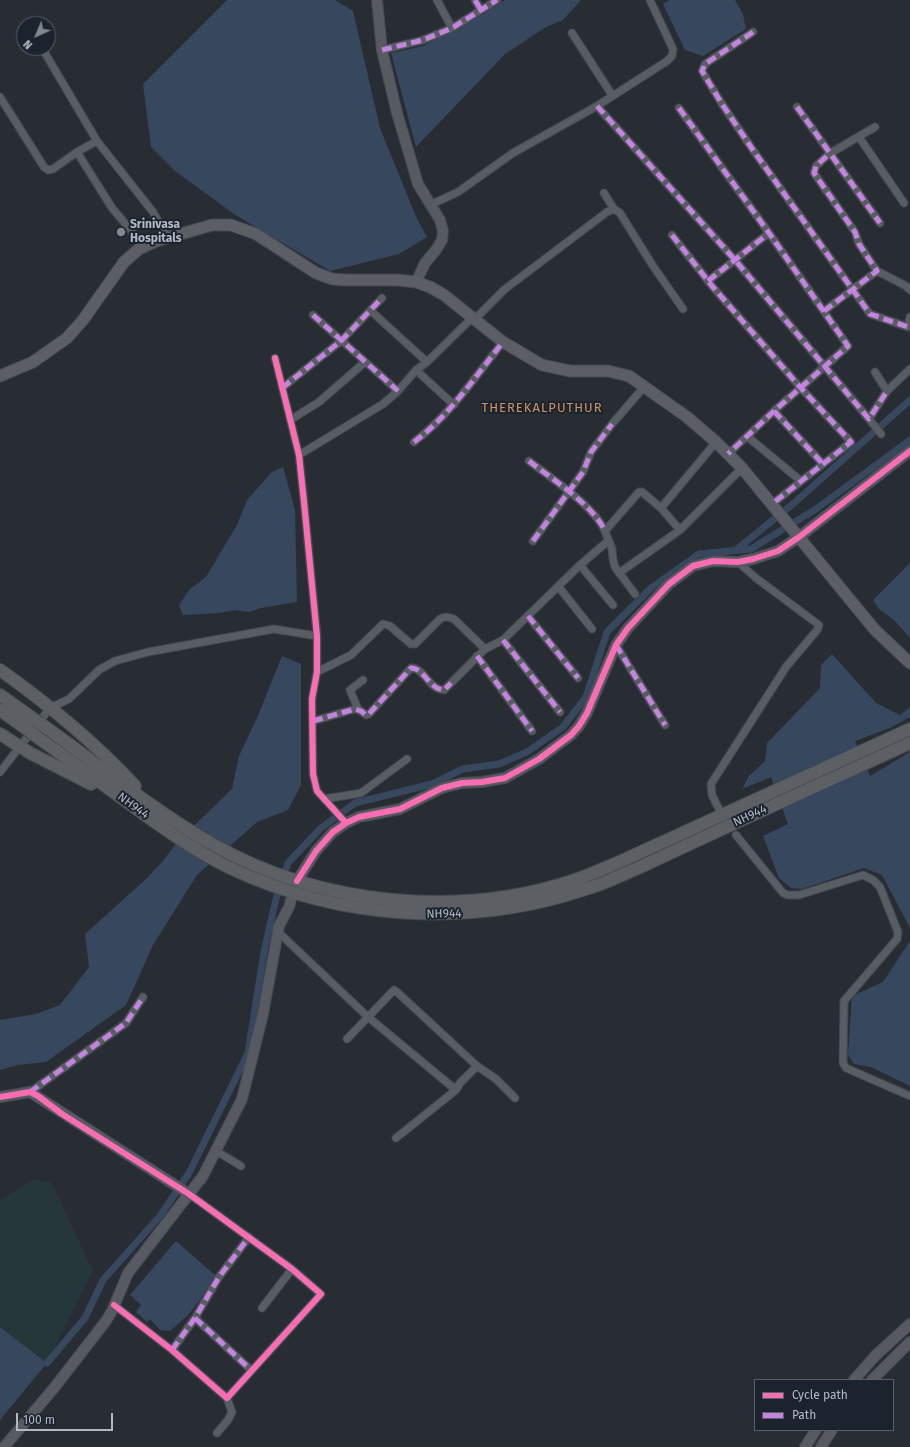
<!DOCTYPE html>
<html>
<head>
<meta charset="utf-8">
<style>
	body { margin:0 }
	#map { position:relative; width:910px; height:1447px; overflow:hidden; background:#282d34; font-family:"Fira Sans",sans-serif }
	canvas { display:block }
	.legend { position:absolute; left:754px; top:1379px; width:140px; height:52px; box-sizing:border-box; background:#1c232e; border:1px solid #585f6a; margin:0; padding:5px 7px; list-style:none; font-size:12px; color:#b2b9c5 }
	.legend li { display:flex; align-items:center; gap:8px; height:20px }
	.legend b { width:20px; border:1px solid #585f6a }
	.north { position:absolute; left:16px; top:16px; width:40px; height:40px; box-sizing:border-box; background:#1c232e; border:1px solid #585f6a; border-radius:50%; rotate:224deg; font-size:11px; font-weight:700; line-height:16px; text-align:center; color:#b2b9c5 }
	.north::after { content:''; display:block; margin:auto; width:14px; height:18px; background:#828892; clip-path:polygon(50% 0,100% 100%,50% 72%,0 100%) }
	.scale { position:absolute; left:16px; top:1413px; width:97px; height:18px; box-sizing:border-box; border:2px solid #b2b9c5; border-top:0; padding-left:5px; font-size:12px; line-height:14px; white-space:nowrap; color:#b2b9c5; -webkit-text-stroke:3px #1c232e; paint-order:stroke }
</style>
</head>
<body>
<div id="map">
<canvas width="910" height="1447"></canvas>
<ul class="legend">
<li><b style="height:5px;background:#f96db3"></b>Cycle path</li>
<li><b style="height:5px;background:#c483df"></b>Path</li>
</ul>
<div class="north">N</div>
<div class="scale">100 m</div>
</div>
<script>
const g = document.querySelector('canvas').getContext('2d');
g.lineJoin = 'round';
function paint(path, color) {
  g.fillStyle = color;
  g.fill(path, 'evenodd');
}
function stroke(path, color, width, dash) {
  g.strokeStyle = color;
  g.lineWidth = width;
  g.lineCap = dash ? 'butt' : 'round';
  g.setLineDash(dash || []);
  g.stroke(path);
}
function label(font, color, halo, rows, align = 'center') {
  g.font = font + ' "Fira Sans",sans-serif';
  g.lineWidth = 4;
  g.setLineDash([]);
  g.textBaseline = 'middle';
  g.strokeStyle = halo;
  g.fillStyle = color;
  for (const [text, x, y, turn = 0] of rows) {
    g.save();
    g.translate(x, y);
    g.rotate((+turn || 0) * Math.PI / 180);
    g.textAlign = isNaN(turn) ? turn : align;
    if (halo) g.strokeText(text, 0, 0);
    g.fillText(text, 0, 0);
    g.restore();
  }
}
const green = new Path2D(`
	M33,1180L51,1182L93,1271L47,1363L0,1327V1200Z`);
const water = new Path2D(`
	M227,0H335L353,11L380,128L417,219L427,237L399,254L330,271L234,214L175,171L151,147L143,84Z
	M505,0H581L563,20L546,27L505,54L416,147L391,53L423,46L483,14Z
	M670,0H735L743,14L746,29L703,56L685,50L663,4Z
	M283,467L295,510L297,602L261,608L249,612L235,610L219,613L183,615L179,605L189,590L206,577L237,525L247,500L272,472Z
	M910,563V638L894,620L879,609L873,600Z
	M832,654L876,703L900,715L910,707V717L890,728L855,741L870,776L910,752V928L882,875L864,868L802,889L791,888L779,878L763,836L788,824L771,777L742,789L749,776L765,761L767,743L820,688L821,665Z
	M282,656L301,664V785L288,810L257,822L197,875L153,945L126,1005L46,1062L18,1065L0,1070V1020L36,1014L60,1005L89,967L85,934L145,880L162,862L178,841L232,789L239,756L257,718Z
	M910,941V1086L871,1067L854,1064L848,1055L852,996L883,982Z
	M176,1241L216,1276L214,1281L189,1314L170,1331L160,1330L150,1319L147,1322L136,1312L141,1305L130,1295Z
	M0,1327L47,1363L0,1420Z`);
const canal = new Path2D(`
	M736,550L794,503L910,400
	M47,1363L85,1318L103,1280L160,1216L189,1173L248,1053L264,952L276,899L288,863L321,828L355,803L432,784L463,769L499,764L527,752L563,727L586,697L607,632L651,588L699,554L751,549L816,509L910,440`);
const street = new Path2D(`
	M437,0L452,28
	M475,0L481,10
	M753,32L705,64L702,71L722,104L753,150L870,314L908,327L910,317
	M572,33L612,95
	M42,48L97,141L153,212L168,238
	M382,50L423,40L452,28L497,0
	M0,97L44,167L48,170L53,169L77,152L97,141
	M597,106L735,260L869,419L887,391L910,369
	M797,107L880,223
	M679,108L769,233L848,346L774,411L728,454
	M875,127L829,154L816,166L814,173L855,232L859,244L877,271L906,286L910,290
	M859,137L904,203
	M77,152L112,208L145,247
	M604,193L614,209
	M430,205L458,192L513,153L597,106L667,61L672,56L673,49L650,0
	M672,235L712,286L800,387L851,442L772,504
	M708,281L769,233
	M371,311L427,362
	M824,311L877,271
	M313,315L398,391
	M474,320L505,289L607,212L614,209L620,213L653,266L683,309
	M275,358L299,455L304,502L317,636V672L312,699L313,774L317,791L346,823
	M416,370L454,405
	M875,372L887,391
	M282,388L341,341L382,298
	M774,411L823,464
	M869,419L881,434
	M290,420L319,402L365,362
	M748,437L801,481
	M414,442C450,415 475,377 503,342
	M299,455L383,404L398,391L416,370L427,362L472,318
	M529,461C552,479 593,505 605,531
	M680,530L661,508L716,442
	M533,541L583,472L591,452L612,424L644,387
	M580,565L613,605
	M619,573L680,530L742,468
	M558,586L592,629
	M635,594L615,567L613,559L612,549L605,531L639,492H642L661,508
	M528,616L578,678
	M503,640L560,712
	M616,645L665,725
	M477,656L532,731
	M317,672L351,655L383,624L390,626L411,644H415L440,619C446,616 449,617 454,619L485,649
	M358,709L350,690L363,680
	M313,721L355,709L361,711L366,715L369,714L411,668C425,668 428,689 444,690L485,649L503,640L580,565L608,541
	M0,772L50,708L69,699L99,670L115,661L148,652L274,629L317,636
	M324,799L361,793L407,759
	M722,815L712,795L711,784L786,667L818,629L819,625L756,578L738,562
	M736,835L783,893L788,895H799L863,875L873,880L880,887L898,932L897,939L844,1001L843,1063L846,1068L910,1096
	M277,931L368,1017L456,1090
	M347,1039L394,990L397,992L477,1066L496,1079L515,1098
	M30,1092L126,1023L143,997
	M396,1138L456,1090L460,1083L477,1066
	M216,1151L241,1166
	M114,1305L172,1350L227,1398L321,1294L292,1269L189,1194
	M262,1308L292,1269
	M195,1318L251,1370
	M172,1350L195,1318L219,1277L249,1237
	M217,1433L228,1420L232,1412L227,1398`);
const secondary = new Path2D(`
	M377,0L382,50L397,113L418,184L440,220L443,231L442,240L436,250L425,263L416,282
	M297,881L316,851L333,832L346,823L359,817L400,809L442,788L462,783L482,782L505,778L539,759L571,735L579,726L587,713L616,645L628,628L669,584L693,566L713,561L738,562L753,559L778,551L799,537L910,451
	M0,1097L30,1092L189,1194
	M854,1380L875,1356L910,1324
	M872,1380L910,1342
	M4,1447L54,1388L106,1321L112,1311L128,1273L203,1176L242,1099L263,1014L279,926L289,907L293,892
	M805,1447L816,1430
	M821,1447L832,1430`);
const primary = new Path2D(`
	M0,376L33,362L67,338L83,320L124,262L139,249L156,241L212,225H231L256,234L316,273L332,279L345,280H398L416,282L430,287L444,295L503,342L542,365L570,371H608L629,376L687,417L716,442L742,468L875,630L910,663`);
const highway = new Path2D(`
	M0,670C48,704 95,743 135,786
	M0,695L35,720
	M0,710L28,730
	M41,724C98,764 153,811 214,845C320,905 460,919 575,880C589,875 603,869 617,863L910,729
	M0,734L30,753L91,784
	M33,734C65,757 96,779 127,802C160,826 192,849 228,867C341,921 472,928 589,888C609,882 628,872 647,864C676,850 705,837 735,823C793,796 852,770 910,743`);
const highwayBridge = new Path2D(`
	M35,720L41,724
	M28,730L33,734`);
const quiet = new Path2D(`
	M475,0L481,10
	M753,32L705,64L702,71L722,104L753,150L870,314L908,327
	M382,50L423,40L452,28L497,0
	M597,106L735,260L869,419L887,391
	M797,107L880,223
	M679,108L769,233L848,346L774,411L728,454
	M672,235L712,286L800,387L851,442L772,504
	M708,281L769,233
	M824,311L877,271L859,244L855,232L814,173L816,166L829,154
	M313,315L398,391
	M282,388L341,341L382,298
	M774,411L823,464
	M414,442C450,415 475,377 503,342
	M529,461C552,479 593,505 605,531
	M533,541L583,472L591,452L612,424
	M528,616L578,678
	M503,640L560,712
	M616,645L665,725
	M477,656L532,731
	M313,721L355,709L361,711L366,715L369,714L411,668C425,668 428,689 444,690L451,683
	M30,1092L126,1023L143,997
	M195,1318L251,1370
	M172,1350L195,1318L219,1277L249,1237`);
const cycleway = new Path2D(`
	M275,358L299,455L304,502L317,636V672L312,699L313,774L317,791L346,823
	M297,881L316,851L333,832L346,823L359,817L400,809L442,788L462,783L482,782L505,778L539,759L571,735L579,726L587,713L616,645L628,628L669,584L693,566L713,561L738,562L753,559L778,551L799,537L910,451
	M0,1097L30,1092L38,1096L62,1114L189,1194L292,1269L321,1294L227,1398L172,1350L114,1305`);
const markers = [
	[121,232,5,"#828892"]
];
const poiNames = [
	["Srinivasa",130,225],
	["Hospitals",130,239]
];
const streetNames = [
	["NH944",133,806,36],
	["NH944",750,816,-25],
	["NH944",444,914,-1]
];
const neighbourhoodNames = [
	["THEREKALPUTHUR",542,408]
];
paint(green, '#253739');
paint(water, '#37475e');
stroke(canal, '#37475e', 7);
stroke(street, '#44484d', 9);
stroke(secondary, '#464951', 12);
stroke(primary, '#464951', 13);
stroke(highway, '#45494f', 14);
stroke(street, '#585c63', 7);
stroke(secondary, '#575a60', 10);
stroke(primary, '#5b5e65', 11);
stroke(highway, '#5c5f63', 12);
stroke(highwayBridge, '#45494f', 14, []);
stroke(highwayBridge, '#5c5f63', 12);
stroke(quiet, '#c483df', 5, [10, 5]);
stroke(cycleway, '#f96db3', 6);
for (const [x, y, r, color] of markers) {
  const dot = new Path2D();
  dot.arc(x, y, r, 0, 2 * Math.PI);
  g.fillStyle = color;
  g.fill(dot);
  stroke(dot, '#1c232e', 1.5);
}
label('bold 12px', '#b2b9c5', '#1c232e', poiNames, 'left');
label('12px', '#b2b9c5', '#1c232e', streetNames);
g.letterSpacing = '1px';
label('13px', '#ce9264', '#1c232e', neighbourhoodNames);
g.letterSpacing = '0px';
</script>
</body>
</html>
